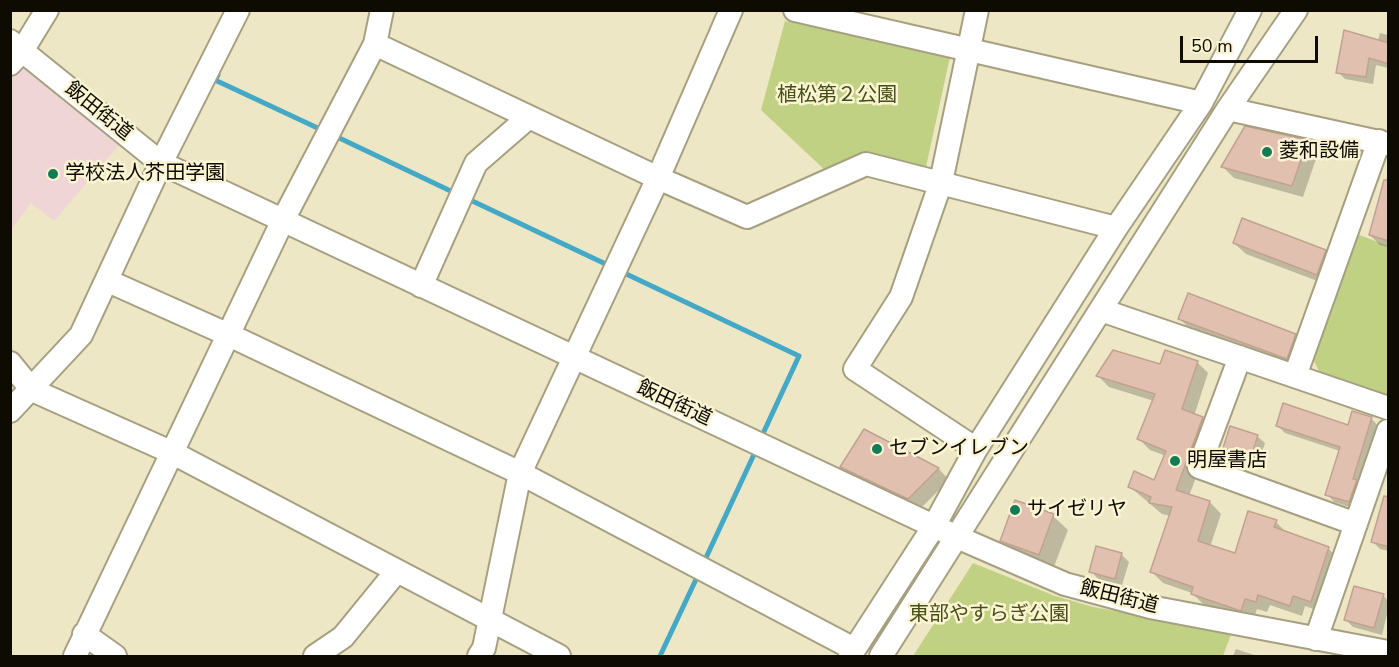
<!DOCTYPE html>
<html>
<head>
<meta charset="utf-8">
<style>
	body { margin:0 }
	#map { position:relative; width:1399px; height:667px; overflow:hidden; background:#ede7c6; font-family:"Nunito Sans",sans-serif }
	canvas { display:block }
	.frame { position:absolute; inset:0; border:12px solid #0e0b03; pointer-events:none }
	.scale { position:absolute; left:1180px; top:36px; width:138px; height:27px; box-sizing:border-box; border:3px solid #0e0b03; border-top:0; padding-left:8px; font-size:18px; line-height:21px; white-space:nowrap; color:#0e0b03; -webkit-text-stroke:4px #fbf4d3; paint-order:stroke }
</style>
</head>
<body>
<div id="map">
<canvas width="1399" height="667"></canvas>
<div class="frame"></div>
<div class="scale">50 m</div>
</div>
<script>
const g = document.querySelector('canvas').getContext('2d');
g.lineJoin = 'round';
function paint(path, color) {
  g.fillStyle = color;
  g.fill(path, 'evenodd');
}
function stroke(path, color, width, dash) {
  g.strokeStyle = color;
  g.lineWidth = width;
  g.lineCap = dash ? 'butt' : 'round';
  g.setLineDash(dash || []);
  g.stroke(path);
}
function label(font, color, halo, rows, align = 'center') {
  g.font = font + ' "Nunito Sans","Noto Sans JP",sans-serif';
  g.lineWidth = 5;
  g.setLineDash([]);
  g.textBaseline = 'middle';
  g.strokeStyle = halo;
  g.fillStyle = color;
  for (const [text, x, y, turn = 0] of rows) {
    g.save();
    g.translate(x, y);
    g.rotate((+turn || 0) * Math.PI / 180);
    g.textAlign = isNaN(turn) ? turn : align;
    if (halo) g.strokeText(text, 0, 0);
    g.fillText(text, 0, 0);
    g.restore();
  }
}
const education = new Path2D(`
	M23,63L120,144L54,221L31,203L11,230V77Z`);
const green = new Path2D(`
	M785,21L950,57L926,167L864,154L828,173L761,110Z
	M1357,234L1388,246V394L1385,396L1320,373L1314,361Z
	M973,563L1055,596L1093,607L1232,632L1223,656H913Z`);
const shadow = new Path2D(`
	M1380,33L1388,35V68L1376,65L1373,84L1345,79L1338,72L1378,41Z
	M1307,142L1318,153L1303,197L1234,178L1223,167Z
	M1388,198V247L1380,245L1370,235Z
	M1234,243L1325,251L1336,262L1328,285L1246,254Z
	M1180,319L1295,335L1306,346L1298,369L1191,330Z
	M1197,362L1208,373L1194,416L1202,419L1214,430L1189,496L1210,502L1221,514L1210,547L1236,555L1276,522L1288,534L1328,548L1339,560L1322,612L1305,606L1302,616L1270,605L1267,612L1257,609L1253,621L1204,605L1192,593L1163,583L1152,572L1171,516L1162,514L1130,487L1155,482L1166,456L1150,450L1139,439L1154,401L1109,387L1098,376Z
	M1371,418L1378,426L1360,486L1356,509L1334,502L1327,494L1340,451L1285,433L1278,426L1349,427Z
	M865,431L939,469L949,480L920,509L853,478L842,467Z
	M1257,436L1265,443L1258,464L1232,455L1224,448Z
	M1053,516L1068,530L1053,569L1016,555L1002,540Z
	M1388,517V551L1380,549L1373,542Z
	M1097,548L1122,555L1129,562L1122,585L1098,579L1091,571Z
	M1383,595L1388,601V610L1382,635L1353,627L1346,620Z
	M1236,649L1257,656H1233Z`);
const stream = new Path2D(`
	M218,75L215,80L324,131
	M333,135L457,194
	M466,198L612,267
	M620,271L799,356L760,440
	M704,562L757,448
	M660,656L699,573`);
const building = new Path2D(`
	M1344,30L1389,43V64L1369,58L1366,77L1336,73Z
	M1245,126L1308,140L1292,186L1221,167Z
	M1384,180H1389V241L1369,235Z
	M1242,218L1326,250L1317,275L1233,243Z
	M1188,293L1296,334L1287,359L1178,319Z
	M1113,350L1160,364L1165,350L1198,361L1182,409L1203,417L1176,490L1210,501L1198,541L1235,553L1248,511L1277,520L1274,527L1329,547L1311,602L1293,596L1290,606L1258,595L1256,602L1245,599L1241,611L1191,594L1193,587L1150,572L1172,507L1149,503L1151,497L1128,487L1134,471L1154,480L1166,451L1137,439L1155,394L1096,376Z
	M1283,403L1348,425L1352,411L1372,417L1353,479L1357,480L1349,502L1325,495L1340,447L1276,426Z
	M1230,426L1258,435L1251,457L1223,448Z
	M864,429L939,468L908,499L840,467Z
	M1384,496L1389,497V547L1371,542Z
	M1015,500L1054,514L1039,555L1000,541Z
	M1096,546L1122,553L1115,579L1089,572Z
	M1354,586L1384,594L1374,628L1344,620Z`);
const minor = new Path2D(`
	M795,10L1201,103
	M10,41L161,163L957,537L1065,584L1150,607L1388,652
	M375,44L658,178L747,217L866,164L1116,228
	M10,64L22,51L47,10
	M1228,109L1388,144
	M108,281L229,335L520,473L854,649
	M421,286L476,163L529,117
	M1101,310L1388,408
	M1240,357L1199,467L1356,524
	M10,363L32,390L173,453L559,656
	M1295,376L1379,141
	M10,411L81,335L161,163L238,10
	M976,449L855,369L901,297L941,182L977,10
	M84,634L115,656
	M1316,639L1388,431
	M75,656L283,220L375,44L382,10
	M315,656L343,637L396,572
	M479,656L484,648L520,473L658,178L731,10
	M850,656L934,526L976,449L1116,228L1201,103L1250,10
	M881,656L1228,109L1296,10`);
const markers = [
	[1267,152,6,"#137c57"],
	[53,174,6,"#137c57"],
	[877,449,6,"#137c57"],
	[1175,461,6,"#137c57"],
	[1015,510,6,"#137c57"]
];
const parkNames = [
	["植松第２公園",837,96],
	["東部やすらぎ公園",989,615]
];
const streetNames = [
	["飯田街道",98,112,39],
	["飯田街道",674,404,25],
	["飯田街道",1119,598,14]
];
const poiNames = [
	["菱和設備",1279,152],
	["学校法人芥田学園",65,174],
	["セブンイレブン",889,449],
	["明屋書店",1187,461],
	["サイゼリヤ",1027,510]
];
paint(education, '#efd5d6');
paint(green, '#c1d184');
paint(shadow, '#0003');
stroke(stream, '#44a8c7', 5);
paint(building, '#e1c0b0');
stroke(building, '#c1a292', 1.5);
stroke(minor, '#a6a081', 26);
stroke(minor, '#fff', 22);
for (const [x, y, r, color] of markers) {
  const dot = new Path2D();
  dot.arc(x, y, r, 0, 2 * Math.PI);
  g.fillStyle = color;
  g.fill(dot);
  stroke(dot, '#fbf4d3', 2);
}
label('20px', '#444e16', '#fbf4d3', parkNames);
label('20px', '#0e0b03', '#fbf4d3', streetNames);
label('20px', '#0e0b03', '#fbf4d3', poiNames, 'left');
</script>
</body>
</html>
